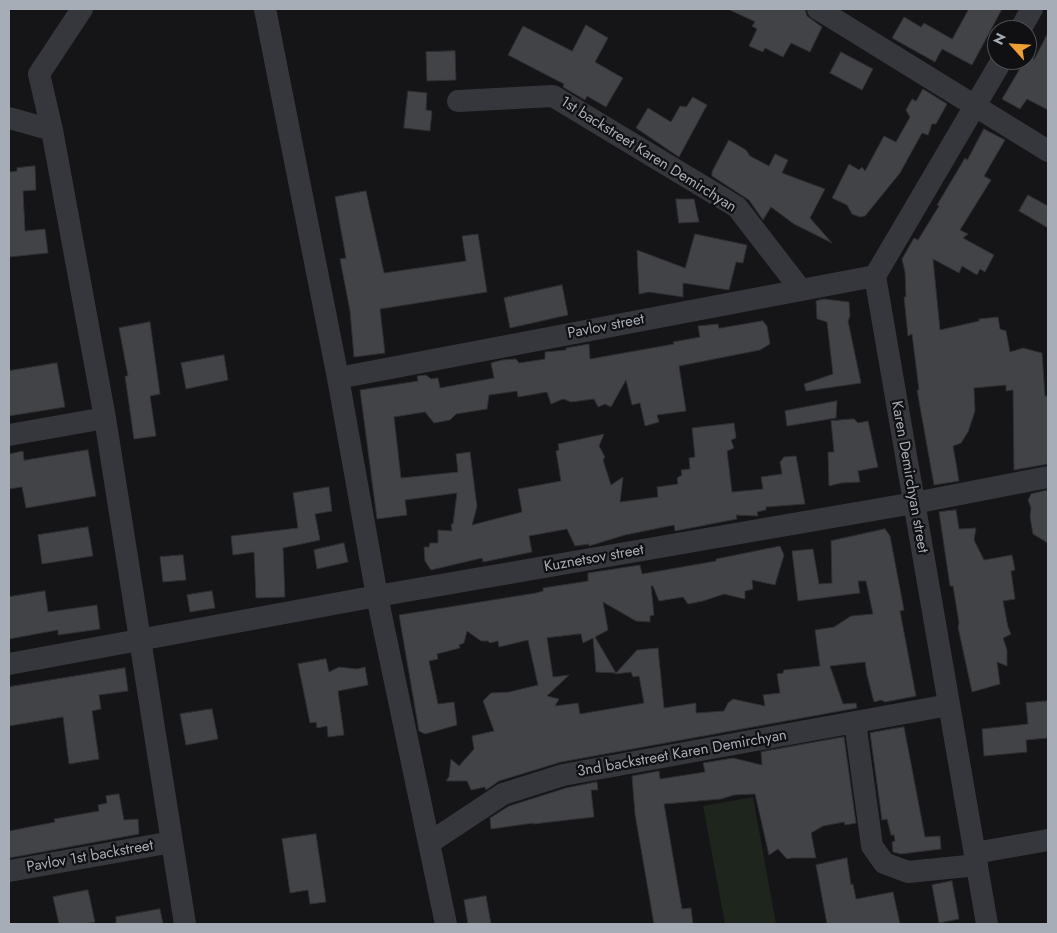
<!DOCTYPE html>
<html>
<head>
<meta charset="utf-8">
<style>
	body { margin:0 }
	#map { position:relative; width:1057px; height:933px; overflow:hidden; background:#151517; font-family:Jost,sans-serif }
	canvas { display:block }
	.frame { position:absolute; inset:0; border:10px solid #a7adb7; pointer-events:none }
	.north { position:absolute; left:987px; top:20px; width:50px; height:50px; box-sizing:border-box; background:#101012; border:1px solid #4c4f54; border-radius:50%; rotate:296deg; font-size:14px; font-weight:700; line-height:20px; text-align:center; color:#a7adb7 }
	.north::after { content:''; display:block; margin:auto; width:18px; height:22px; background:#f09f33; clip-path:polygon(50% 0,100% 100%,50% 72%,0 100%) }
</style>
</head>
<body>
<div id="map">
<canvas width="1057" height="933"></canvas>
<div class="frame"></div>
<div class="north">N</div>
</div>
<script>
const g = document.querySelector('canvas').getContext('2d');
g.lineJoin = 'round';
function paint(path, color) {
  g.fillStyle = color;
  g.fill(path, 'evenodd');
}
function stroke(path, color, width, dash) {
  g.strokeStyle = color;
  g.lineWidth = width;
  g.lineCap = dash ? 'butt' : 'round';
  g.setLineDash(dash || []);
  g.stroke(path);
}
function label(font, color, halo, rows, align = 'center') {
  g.font = font + ' Jost,sans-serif';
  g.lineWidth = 4.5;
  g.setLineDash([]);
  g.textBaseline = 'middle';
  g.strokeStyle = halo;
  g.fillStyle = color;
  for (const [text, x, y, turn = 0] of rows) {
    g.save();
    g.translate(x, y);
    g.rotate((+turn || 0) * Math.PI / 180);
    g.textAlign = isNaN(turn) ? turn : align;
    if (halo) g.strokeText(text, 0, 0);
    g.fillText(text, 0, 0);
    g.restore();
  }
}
const green = new Path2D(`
	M753,797L776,924H725L703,806Z`);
const building = new Path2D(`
	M728,9H805L807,16L822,27L810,52L791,43L783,57L765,48L763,52L749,46L757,29L752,26L755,22Z
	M969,9H1002L972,65L942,49L935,62L892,38L904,17L921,27L924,23L952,39Z
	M586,25L608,38L595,62L623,78L606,107L587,96L585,100L563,87L564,84L508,55L523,26L572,51Z
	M1048,33V110L1027,99L1020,109L1002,99L1025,60H1027L1028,55L1034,59Z
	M455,51L456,80L427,81L426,52Z
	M841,52L873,69L862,90L830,73Z
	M923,89L947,104L936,124H932L928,135L922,133L900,173L865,216L860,217L852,214L847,205L832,198L849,164L859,170L862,167L865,171L884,136L896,142L910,117L906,110L912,99L916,101Z
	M408,91L427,93L426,110L432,111L430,131L404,128Z
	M693,97L707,105L679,157L636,128L648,108L671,122L680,106L686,107Z
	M984,129L1005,140L984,176L991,180L960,230L968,234L963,238L994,255L985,272L980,269L977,275L962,266L959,273L933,259L940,330L979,321V319L998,317L1000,329L1006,331L1010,352L1023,348L1042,353L1045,396H1048V464L1014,470L1013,390L1006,391V385L974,388L975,411L968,432L961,443L953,446L959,481L934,485L917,390H919L912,334L908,336L904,297H906L905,272L902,259L914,238L918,240L939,206L937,205L965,158L967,160Z
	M729,140L746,150L750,156L769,166L775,154L788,160L782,173L825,189L810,218L832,243L794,224L771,207L763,220L749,200L712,176V172Z
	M35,166L36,190L23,191L25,231L45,229L48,253L9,257V172L17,171V168Z
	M366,191L384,273L466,261L462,236L478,234L487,292L380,309L385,353L354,357L350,311L340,259L346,258L335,197Z
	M1028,195L1048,206V228L1019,211Z
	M676,199H694L699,222L679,223Z
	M695,234L747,245L743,263L736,262L729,290L683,283V297L649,292L639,294L637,250L685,268Z
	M562,285L568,315L510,328L504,298Z
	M824,299L849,302L850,316L848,321L861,383L806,391L804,384L833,374L827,322L817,319L816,301Z
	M763,321L767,326L770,344L760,350L679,366L686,411L657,415L659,422L645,426L640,403L632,405L626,380L611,407L605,404L598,407L594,399L571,402L563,399L551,404L547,392L518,397L517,391L489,395L487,409L456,414L450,420L434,423L425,412L394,417L401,478L458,472L456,454L470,452L477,507L472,525L522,512L518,489L561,481L556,451L559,450L558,444L604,434L599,446L605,457L603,460L611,485L623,477L620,502L658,497L657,487L678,484L677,478L682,475L681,470L690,469L689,458L695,457L692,428L734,423L736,438L731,440L734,448L727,451L732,492L763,489L761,477L782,474L780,462L784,457L796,456L805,504L766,507V510L757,512L758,516L736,515L737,519L675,531L674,525L625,535L589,546V544L575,546L567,529L529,536L532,552L483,562L482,558L431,570L425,561L424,547H429L430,543H438V530L452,531L451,524H453L457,493L405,500L407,515L377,519L360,390L418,381L417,376L426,375L431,379L438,378L440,388L494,378L491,363L502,360L516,359L519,363L545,359V352L566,350V348L589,344L590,359L674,344L673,342L700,337L698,326L718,324L719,328Z
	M150,322L160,394L150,396L156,436L134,439L125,376H128L119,328Z
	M224,355L228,380L186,389L181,363Z
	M57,363L65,407L9,416V371Z
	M837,401L836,418L787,426L785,411Z
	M854,419L858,423L868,421L878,467L858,471L860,482L841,483L829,486L828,452H834L831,421Z
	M88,450L96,496L26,508L22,487L9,489V454L23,451L24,460Z
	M329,487L332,511L315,514L320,540L283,548L285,597L256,598L254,552L233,555L231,536L298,528L293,493Z
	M1048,490V543L1033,534L1030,517L1031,508L1028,500L1031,494Z
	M956,510L959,529L976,528L974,540L984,560L1012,555L1015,570L1011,571L1015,599L1003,601L1008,627L1011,634L1003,638L1007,650V666L997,662L1000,684L972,692L958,627L959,623L953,586H950L939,512Z
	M88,527L93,556L42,564L38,535Z
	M885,529L890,536L904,610L900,611L916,696L885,702L881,700L874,702L867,675L865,662L830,666L843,704L856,703L857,708L561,762L499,781L486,790L485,787L471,790L467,781H446L449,777L451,759L459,766L474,749L472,736L494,731L483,701L491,693L509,692L538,685L528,640L499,647L498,641L490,643L488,641H481L467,631L464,643L459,645L460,648L437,654L438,659L429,661L438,704L454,702L457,725L425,734L419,731L399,615L536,593L543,591V588L588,581V573L640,565L642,574L716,561V559L780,546L784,555L775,585L752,580L753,589L745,591V599L724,594L703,601L688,604L683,597L659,601L653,586H651L654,615L650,616V622L636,621L603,602L608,630L595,637L616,673L637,650L658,648L664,708L696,703V713L724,711L728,703L733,699L765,706L763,695L780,693L777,674L783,673L784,670L820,666L815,630L834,627L851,616L873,614L866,581H858L860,593L798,601L792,551L813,549L819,584L832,583L831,541ZM581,634L583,643L593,638L596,672L616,673L615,674L631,672L633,677L639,676L644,703L580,714L578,703L555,706L559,699L547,696L569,675L553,677L547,638Z
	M344,543L348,562L317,569L314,550Z
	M183,555L186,580L163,582L160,557Z
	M45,591L48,612L97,605L100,629L58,635V630L9,639V597Z
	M212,591L215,608L190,612L187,595Z
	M326,659L329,672L339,667L357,669L365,667L368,685L338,691L344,735L328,737L327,726L317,728L316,722L310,723L298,664Z
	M125,668L128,691L99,695L101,709L92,711L99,759L69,764L63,717L9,726V687Z
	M1048,701V738L1026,740L1027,752L984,756L982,729L1028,724L1026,703Z
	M212,709L218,739L186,745L180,714Z
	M904,727L925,837L940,836L941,849L901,854L893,852L892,842L895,841L894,835H891L887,819L882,820L870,733Z
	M844,737L856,823L845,825L844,822L823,826L811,833L816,858H792L787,859L778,849L769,855L755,794L734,795L721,799L664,804L682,909L691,908L693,924H654L635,814L632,776L659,771L660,779L705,772L703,763L733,758L762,765L761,752Z
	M597,782L598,790H591L594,817L533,824V823L491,829L490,818L509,806L566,788Z
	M119,794L124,820L138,819L139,834L9,858V831L55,822L54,819L99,811L98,805L107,803L106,796Z
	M316,834L326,902L310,904L308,890L290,893L282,839Z
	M847,858L851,885L853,884L856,899L893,892L900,924H827L816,865Z
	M952,881L959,919L939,923L932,885Z
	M88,890L95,922L84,924H59L53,897Z
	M486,896L491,924H468L464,900Z
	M160,909L163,924H116V917Z`);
const minor = new Path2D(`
	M82,9L39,74L52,130L105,418L185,924
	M265,9L338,378L377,596L446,924
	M818,9L1048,151
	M1020,30L1032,9
	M458,101L553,96L737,207L801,290
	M9,118L52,130
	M338,378L875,276
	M9,435L105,418
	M9,664L377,596L914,503L1048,477
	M855,722L872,846L884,863L908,872L977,865
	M429,843L503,794L563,775L949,705
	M975,853L1048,840
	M9,871L172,842
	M987,924L875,276L1002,60`);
const streetNames = [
	["1st backstreet Karen Demirchyan",648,155,32],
	["Pavlov street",606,327,-11],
	["Karen Demirchyan street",909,477,80],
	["Kuznetsov street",594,559,-10],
	["3nd backstreet Karen Demirchyan",682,754,-10],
	["Pavlov 1st backstreet",90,857,-10]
];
paint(green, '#1d251d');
paint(building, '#414347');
stroke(building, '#2f2f33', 1);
stroke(minor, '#36373c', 22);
label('15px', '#a7adb7', '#101012', streetNames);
</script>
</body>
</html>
